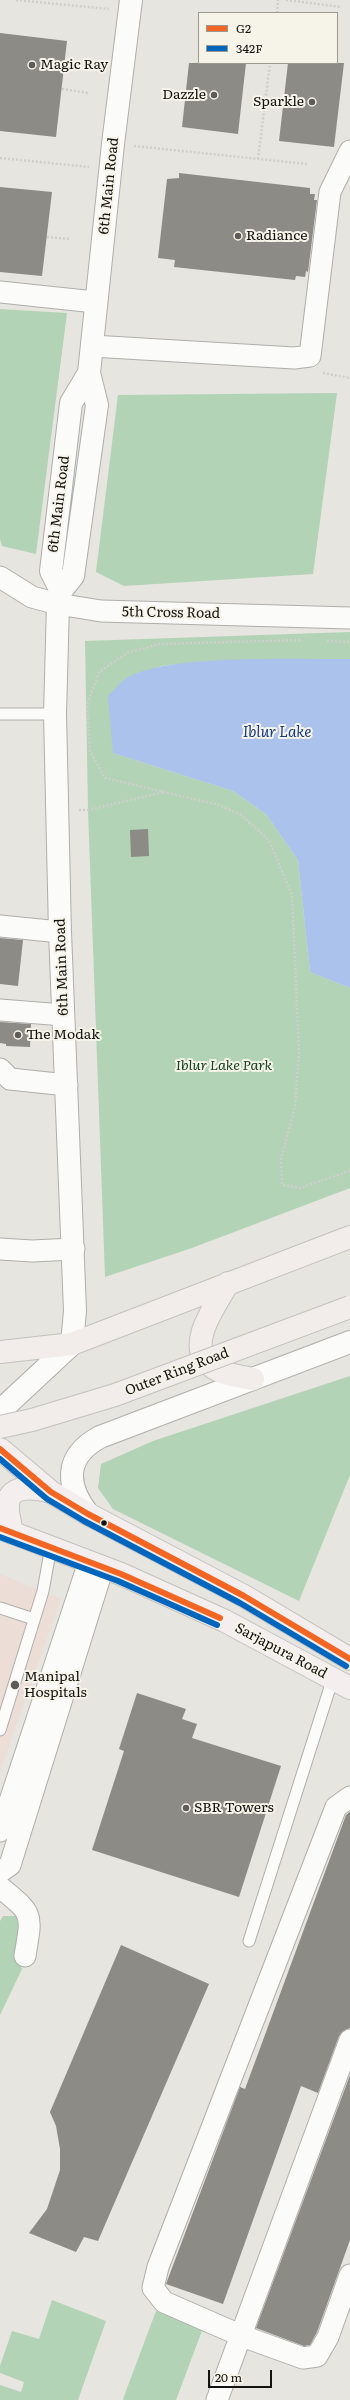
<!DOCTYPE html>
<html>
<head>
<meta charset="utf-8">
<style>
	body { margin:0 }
	#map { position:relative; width:350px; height:2400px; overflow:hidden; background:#e6e5df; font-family:Literata,serif }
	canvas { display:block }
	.legend { position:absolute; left:198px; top:12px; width:140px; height:52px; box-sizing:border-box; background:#f6f4e9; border:1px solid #9b9a92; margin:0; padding:5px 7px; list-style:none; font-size:12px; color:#13130f }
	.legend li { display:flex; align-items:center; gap:8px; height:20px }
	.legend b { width:20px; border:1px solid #9b9a92 }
	.scale { position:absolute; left:208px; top:2370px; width:64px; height:18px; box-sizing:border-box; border:2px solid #13130f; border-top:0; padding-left:5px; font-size:12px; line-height:14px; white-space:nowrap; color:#13130f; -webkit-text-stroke:3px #f6f4e9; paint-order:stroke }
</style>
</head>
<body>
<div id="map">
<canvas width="350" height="2400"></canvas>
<ul class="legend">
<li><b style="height:5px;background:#f26522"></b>G2</li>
<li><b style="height:5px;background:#0065bd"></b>342F</li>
</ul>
<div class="scale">20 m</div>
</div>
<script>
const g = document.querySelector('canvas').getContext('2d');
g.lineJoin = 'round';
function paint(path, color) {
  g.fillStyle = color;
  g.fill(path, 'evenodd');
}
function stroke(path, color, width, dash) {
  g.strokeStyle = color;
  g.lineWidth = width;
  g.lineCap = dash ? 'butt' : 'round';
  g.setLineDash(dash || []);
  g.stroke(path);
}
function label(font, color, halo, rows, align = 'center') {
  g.font = font + ' Literata,serif';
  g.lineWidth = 4;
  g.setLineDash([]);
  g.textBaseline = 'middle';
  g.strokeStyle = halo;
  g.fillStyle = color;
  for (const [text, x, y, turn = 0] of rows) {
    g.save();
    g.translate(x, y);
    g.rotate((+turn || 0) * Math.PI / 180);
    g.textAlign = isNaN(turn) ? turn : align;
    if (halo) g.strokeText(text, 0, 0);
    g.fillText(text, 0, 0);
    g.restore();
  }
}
const medical = new Path2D(`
	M0,1574L61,1599L0,1771Z`);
const green = new Path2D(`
	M0,309L67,313L36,554L2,546L0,539Z
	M337,393L313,574L124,586L96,572L118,395Z
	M350,632V659L208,661L161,666L125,679L113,753L233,791L266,814L298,860L310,972L350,988V1188L192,1248L105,1277L88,810L85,641Z
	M350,1376V1475L299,1601L113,1509L98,1488L101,1464L153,1441Z
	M3,1916H21L15,1953L22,1969L0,2015V1921Z
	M52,2300L106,2321L78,2400H0V2385L21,2392L24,2382L0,2373V2366L12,2331L39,2339Z
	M156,2311L203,2328L176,2400H124L123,2399Z`);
const water = new Path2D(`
	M350,659V988L310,972L298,860L266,814L233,791L113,753L108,696C113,691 119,684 125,679C165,653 299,660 350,659Z`);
const building = new Path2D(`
	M0,33L67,41L56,137L0,131Z
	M189,63H246L238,134L182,127Z
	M288,63H344L334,147L279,141Z
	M179,173L310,188V194H315L314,200H317L308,272L306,271L305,277L296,276L295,280L174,267L175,260L158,258L167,179L179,178Z
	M0,187L52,192L42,276L0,272Z
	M148,829L149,856L131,857L130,830Z
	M0,938L23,940L18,986L0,984Z
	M0,1022L31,1024L30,1047L6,1046V1044L0,1043Z
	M137,1693L186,1709L182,1719L197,1724L192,1738L281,1766L239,1897L92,1850L124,1751L119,1749Z
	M350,1812V2028L343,2031L339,2036L318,2093L301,2086L223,2304L166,2284L240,2087L245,2089L346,1815Z
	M121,1945L209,1984L98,2241L84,2237L76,2252L29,2233L47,2209L60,2170V2149L56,2126L50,2112Z
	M350,2075V2240L317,2332L310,2345L304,2346L256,2328Z`);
const path = new Path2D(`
	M16,0L109,9
	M286,0L342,7
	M277,13L278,0
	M62,89L88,93
	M134,146L307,164
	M0,158L89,167
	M258,159L270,63
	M47,237L71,239
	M323,373L350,378
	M300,640L159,644L127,653L99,672L87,704L90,751L105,778L219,805L241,815L269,840L292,895L299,1053L295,1106L281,1159L282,1185L300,1188L350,1171
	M327,641L350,642
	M79,810H88L164,792`);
const service = new Path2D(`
	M0,714H55
	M0,1608L34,1619
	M0,1730L43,1591L51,1547
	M249,1941L333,1678`);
const minor = new Path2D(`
	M0,292L95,302
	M92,346L294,358L310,356L330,192L350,151
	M0,577L32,597L58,604L101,611L350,618
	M0,926L60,932
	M0,1010L63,1015
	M0,1069L10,1079L67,1085
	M0,1249L32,1251L74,1249
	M350,1797L336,1807L158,2267L153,2288L164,2302L242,2336L303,2358L317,2356L328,2337L350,2275
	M0,1831L89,1562
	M0,1872L10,1865L103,1567
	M0,1887C34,1915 32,1913 25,1956
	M217,2400L350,2040`);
const tertiary = new Path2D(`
	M61,591L51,571L71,403L89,373
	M0,1411L72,1344L75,1311L60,932L55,714L58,604L61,591L73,576L97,405L89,373L113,144L131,0
	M88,1514C65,1484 65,1456 100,1437L350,1342`);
const primary = new Path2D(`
	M0,1449L51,1492L88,1514L244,1596L350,1659
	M0,1528L121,1574L225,1621L350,1688
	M12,1533C11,1524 7,1514 8,1505C8,1483 38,1488 51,1492`);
const trunk = new Path2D(`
	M228,1283C217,1304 184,1345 211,1366C222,1375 240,1376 253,1379
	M0,1352L72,1344L350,1237`);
const trunkBridge = new Path2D(`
	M0,1427L32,1420L115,1395L350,1307`);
const bus1 = new Path2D(`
	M0,1449L51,1492L88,1514L244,1596L350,1659
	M0,1528L121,1574L220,1618`);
const bus2 = new Path2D(`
	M0,1459L47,1499L84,1521L240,1603L346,1666
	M0,1537L118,1581L217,1625`);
const markers = [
	[32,65,4,"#5d5c58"],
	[214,95,4,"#5d5c58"],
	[312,102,4,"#5d5c58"],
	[238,236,4,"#5d5c58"],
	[18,1035,4,"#5d5c58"],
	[104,1523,3.5,"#13130f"],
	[15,1685,5,"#5d5c58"],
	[186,1808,4,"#5d5c58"]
];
const poiNames = [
	["Magic Ray",40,65],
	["Dazzle",206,95,"right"],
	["Sparkle",304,102,"right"],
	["Radiance",246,236],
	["The Modak",26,1035],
	["Manipal",24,1677],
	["Hospitals",24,1693],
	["SBR Towers",194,1808]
];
const streetNames = [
	["6th Main Road",109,186,-84],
	["6th Main Road",59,504,-83],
	["5th Cross Road",171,613,1],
	["6th Main Road",62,967,-92],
	["Outer Ring Road",177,1372,-21],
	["Sarjapura Road",281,1651,28]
];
const parkNames = [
	["Iblur Lake Park",224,1066]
];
const waterNames = [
	["Iblur Lake",277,733]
];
paint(medical, '#ecddd7');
paint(green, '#b2d3b5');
paint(water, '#aac2ec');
paint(building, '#8c8b86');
stroke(service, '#afaeaa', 13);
stroke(minor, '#afaeaa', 23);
stroke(tertiary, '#afaeaa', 24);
stroke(primary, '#c2c2bf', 24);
stroke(trunk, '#c2c2bf', 24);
stroke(path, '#d0cfcd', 2.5, [2, 2]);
stroke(service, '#fbfbfa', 11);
stroke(minor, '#fbfbfa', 21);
stroke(tertiary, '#fbfbfa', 22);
stroke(primary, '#f4efee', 22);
stroke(trunk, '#f2ecea', 22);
stroke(trunkBridge, '#c2c2bf', 24, []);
stroke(trunkBridge, '#f2ecea', 22);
stroke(bus1, '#f26522', 6);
stroke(bus2, '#0065bd', 6);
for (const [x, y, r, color] of markers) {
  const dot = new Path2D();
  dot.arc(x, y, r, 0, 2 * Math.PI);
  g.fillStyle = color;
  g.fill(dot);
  stroke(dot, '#f6f4e9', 1.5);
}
label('14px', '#13130f', '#f6f4e9', poiNames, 'left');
label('14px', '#13130f', '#f6f4e9', streetNames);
label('italic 14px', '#154221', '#f6f4e9', parkNames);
label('italic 15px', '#183c83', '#f6f4e9', waterNames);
</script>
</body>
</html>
